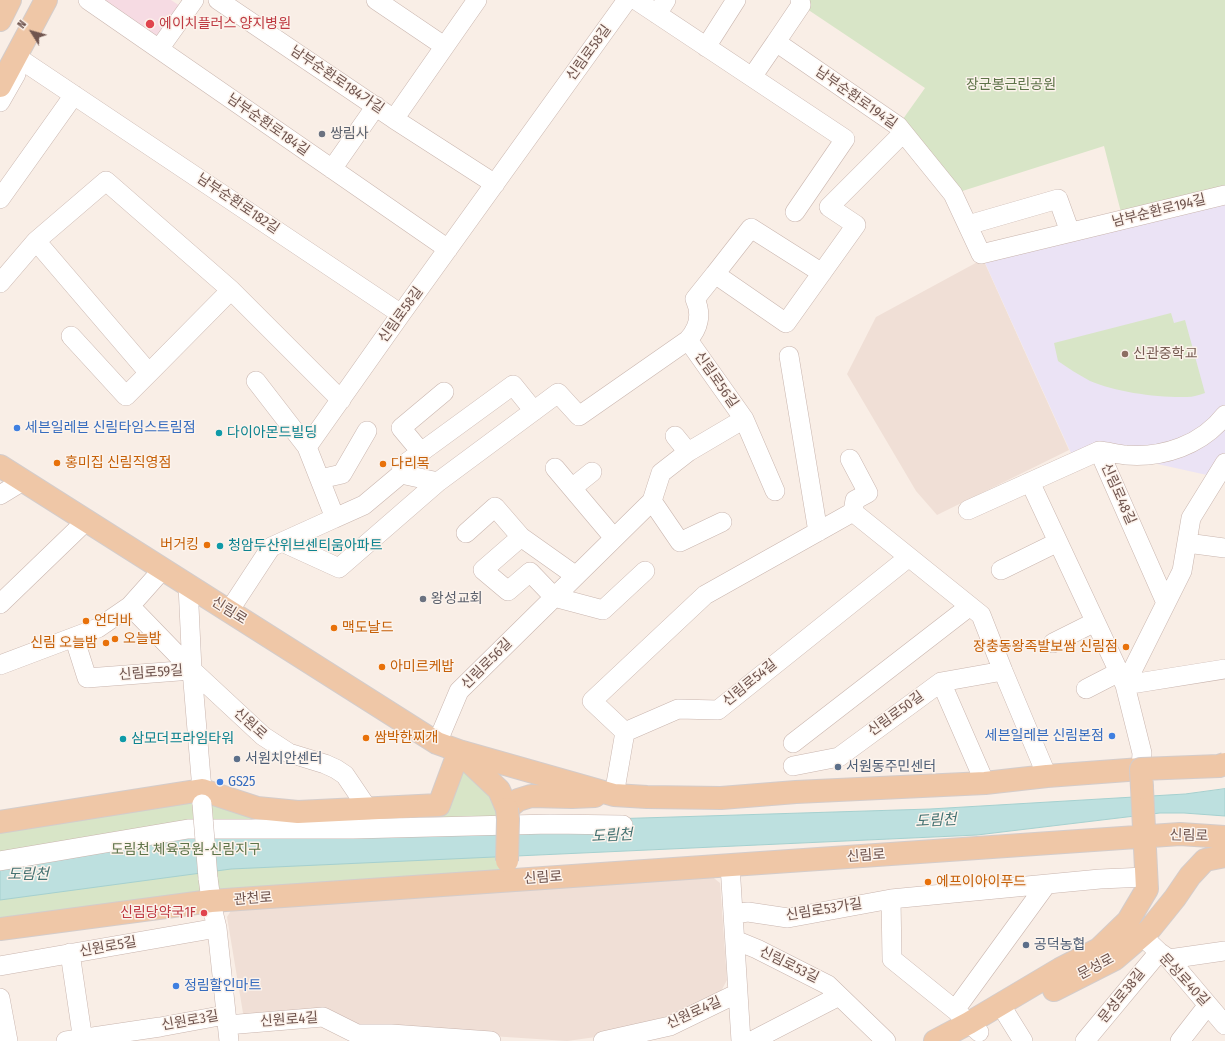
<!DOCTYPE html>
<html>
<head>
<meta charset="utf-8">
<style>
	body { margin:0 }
	#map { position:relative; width:1225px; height:1041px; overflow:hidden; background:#f9eee6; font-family:"Fira Sans Condensed",sans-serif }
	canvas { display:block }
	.north { position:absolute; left:12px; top:12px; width:40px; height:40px; -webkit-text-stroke:3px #fcf3ec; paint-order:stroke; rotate:307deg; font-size:11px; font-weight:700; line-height:16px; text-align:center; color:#6f544e }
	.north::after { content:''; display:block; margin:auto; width:14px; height:18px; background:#6f544e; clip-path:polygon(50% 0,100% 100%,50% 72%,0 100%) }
</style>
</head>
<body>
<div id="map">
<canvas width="1225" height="1041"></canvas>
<div class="north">N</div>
</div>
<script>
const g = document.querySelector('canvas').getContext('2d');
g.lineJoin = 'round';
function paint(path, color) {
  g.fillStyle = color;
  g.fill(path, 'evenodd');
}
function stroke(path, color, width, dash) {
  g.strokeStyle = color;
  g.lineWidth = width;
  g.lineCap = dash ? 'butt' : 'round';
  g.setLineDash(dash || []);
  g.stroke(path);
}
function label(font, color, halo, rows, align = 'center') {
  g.font = font + ' "Fira Sans Condensed","Noto Sans KR",sans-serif';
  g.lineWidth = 3;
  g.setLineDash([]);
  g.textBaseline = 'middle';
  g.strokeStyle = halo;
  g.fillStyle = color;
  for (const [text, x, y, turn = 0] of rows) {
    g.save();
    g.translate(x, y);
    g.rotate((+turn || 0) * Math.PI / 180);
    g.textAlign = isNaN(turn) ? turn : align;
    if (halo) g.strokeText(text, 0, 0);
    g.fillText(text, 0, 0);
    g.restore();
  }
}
const residential = new Path2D(`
	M983,259L1069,450L937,515L916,491L847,374L876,317Z
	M710,875L720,883L727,980L719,995L667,1018L596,1037L567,1041L248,1020L243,1013L227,917L237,901Z`);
const education = new Path2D(`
	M1225,195V463L1216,477L1099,451L1075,462L981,254Z`);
const medical = new Path2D(`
	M99,0H171L180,6L156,42Z`);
const green = new Path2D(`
	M800,0H1225V195L1123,220L1104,146L953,194L898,126L925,88L801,5Z
	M1171,313L1174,323L1185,320L1205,393C1199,395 1193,397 1187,397C1159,398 1115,392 1090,381C1079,375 1068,368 1058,361L1054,343Z
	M460,760L494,791L505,817L502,877L0,926V828L188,798L442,809Z`);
const water = new Path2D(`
	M1225,789V816L1184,813H1160L977,835L231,869L0,900V857L192,832L930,809L1185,794Z`);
const minor = new Path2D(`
	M88,0L448,249
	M218,0L394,119L477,0
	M376,0L444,46
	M636,0L845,139L795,212
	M800,0L801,5L776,42L898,126L953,194L981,254L1225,195
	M657,14L666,0
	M706,47L736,0
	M159,49L194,0
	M23,61L401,314
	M752,77L776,42
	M0,102L16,74
	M394,119L495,184
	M332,169L376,106
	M0,199L74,95
	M968,225L1058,199L1070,232
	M36,241L149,373L231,290
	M715,274L751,228L822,273
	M0,283L36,241L106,181L231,290L341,400
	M71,336L126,396L149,373
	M789,356L818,532
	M256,381L307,447
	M744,419L775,491
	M675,436L688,452
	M1099,451C1108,452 1117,454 1126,455C1163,458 1202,445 1225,415
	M421,452L401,428L444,392
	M850,459L868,493L855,500L853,512
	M555,468L614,538
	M401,474L402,466L513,385L534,411
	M320,479L342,474L367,431
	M1030,482L1125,685L1225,669
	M572,488L592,472
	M0,495L23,481
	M652,501L680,542L722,522
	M968,510L1099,451L1166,603
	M853,512L981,615L1003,671L1047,776
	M335,518L364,505L401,474L438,482L558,393L579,416L688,340C699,328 702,314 695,299L715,274L786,323L856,225L829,207L903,133
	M466,533L495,507L521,537L576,576
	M521,537L483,570L508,591L530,572L554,597L603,610L645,571
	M282,542L339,568L438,482
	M1187,543L1225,548
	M1001,570L1058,542
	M188,585L192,670L202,790V804
	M0,604L86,521
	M130,606L192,670L263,736L289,753L325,764L336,769L345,775L368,809
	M229,611L271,547L335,518L307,447L401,314L627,0
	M74,637L87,678L192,670
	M1053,643L1095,622
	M0,665L98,628L130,606L163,569
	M941,682L985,783
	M1086,689L1119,672
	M625,732L592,701L705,595L853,512
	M437,743L459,691L652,501L661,473L688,452L744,419L688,340
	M793,743L970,606
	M793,766L839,757L941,682L1003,671
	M1141,769L1142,753L1125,685L1182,571L1191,518L1225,463
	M614,795L625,732L678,709L718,710L909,557
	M0,861L188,829H353L550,824L623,825
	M730,865L741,1041
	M208,878L212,907L217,928L229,1041
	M891,899L892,959L955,1010L979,1032
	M733,914L748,912L788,918L891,899L1100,879L1146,877
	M1141,935L1159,952L1169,959L1225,1025
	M735,940L757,949L828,985L886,1041
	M70,953L83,1041
	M1169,959L1225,951
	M0,966L217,928
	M0,998L8,1041
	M1000,1004L1023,1041
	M955,1010L1046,885
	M227,1025L323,1017L357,1034H391L491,1041
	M66,1041L160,1027L225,1015
	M603,1041L670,1026L738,993
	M752,1041L839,996
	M1085,1041L1159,952
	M1180,1041L1208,1005`);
const major = new Path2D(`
	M0,20L10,0
	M0,86L46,0
	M0,466L437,743L459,751L614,795L647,797L721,798L796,792L985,783L1047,776L1141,769
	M461,754L499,790L507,809L518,800L531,796L572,797L595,796
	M0,822L202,790L257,808L298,812L439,805L459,751
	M0,929L211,901L1180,834L1225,837
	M1054,990L1115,959L1150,929L1175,898L1190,876L1205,860L1225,856
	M935,1041L969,1023L1060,969L1099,949L1128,921L1147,889L1142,788`);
const minorBridge = new Path2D(`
	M202,804L208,878`);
const majorBridge = new Path2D(`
	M1142,788L1141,769L1219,766L1225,764
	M507,809L508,819L507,861`);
const markers = [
	[150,24,5,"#e0444e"],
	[322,134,4,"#6b7280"],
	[1125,354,4,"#8d6e63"],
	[17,428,4,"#3f7fe0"],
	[219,433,4,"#0f9aa8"],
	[57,463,4,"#e8710a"],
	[383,464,4,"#e8710a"],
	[207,545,4,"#e8710a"],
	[220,546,4,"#0f9aa8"],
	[423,599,4,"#6b7280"],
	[86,621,4,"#e8710a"],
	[334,628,4,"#e8710a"],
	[115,639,4,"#e8710a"],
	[106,643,4,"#e8710a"],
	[1126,647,4,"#e8710a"],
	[382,667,4,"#e8710a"],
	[1112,736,4,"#3f7fe0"],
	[366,738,4,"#e8710a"],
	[123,739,4,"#0f9aa8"],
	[237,759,4,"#5c6f8a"],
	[838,767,4,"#5c6f8a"],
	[220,782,4,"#3f7fe0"],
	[928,882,4,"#e8710a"],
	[204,913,4,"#e0444e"],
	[1026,945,4,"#5c6f8a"],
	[176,986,4,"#3f7fe0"]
];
const healthNames = [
	["에이치플러스 양지병원",159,24],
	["신림당약국1F",196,913,"right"]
];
const streetNames = [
	["신림로58길",589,53,-54],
	["남부순환로184가길",337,80,34],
	["남부순환로194길",856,98,35],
	["남부순환로184길",268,125,35],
	["남부순환로182길",238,204,34],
	["남부순환로194길",1159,211,-14],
	["신림로58길",401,315,-54],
	["신림로56길",716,380,55],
	["신림로48길",1118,494,66],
	["신림로",229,611,32],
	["신림로56길",487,664,-45],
	["신림로59길",151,673,-4],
	["신림로54길",750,683,-39],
	["신림로50길",896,714,-36],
	["신원로",250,724,42],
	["신림로",1189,836,1],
	["신림로",866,856,-4],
	["신림로",543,878,-4],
	["관천로",253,899,-4],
	["신림로53가길",824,910,-9],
	["신원로5길",108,947,-10],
	["신림로53길",789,965,26],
	["문성로",1096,967,-28],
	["문성로40길",1184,980,47],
	["문성로38길",1122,996,-51],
	["신원로4길",694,1013,-24],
	["신원로4길",289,1020,-4],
	["신원로3길",190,1021,-10]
];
const parkNames = [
	["장군봉근린공원",1011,85],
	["도림천 체육공원-신림지구",186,850]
];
const worshipNames = [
	["쌍림사",330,134],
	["왕성교회",431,599]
];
const educationNames = [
	["신관중학교",1133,354]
];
const shopNames = [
	["세븐일레븐 신림타임스트림점",25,428],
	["세븐일레븐 신림본점",1104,736,"right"],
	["GS25",228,782],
	["정림할인마트",184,986]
];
const cultureNames = [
	["다이아몬드빌딩",227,433],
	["청암두산위브센티움아파트",228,546],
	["삼모더프라임타워",131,739]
];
const foodNames = [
	["홍미집 신림직영점",65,463],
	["다리목",391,464],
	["버거킹",199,545,"right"],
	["언더바",94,621],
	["맥도날드",342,628],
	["오늘밤",123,639],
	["신림 오늘밤",98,643,"right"],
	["장충동왕족발보쌈 신림점",1118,647,"right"],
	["아미르케밥",390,667],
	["쌈박한찌개",374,738],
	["에프이아이푸드",936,882]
];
const serviceNames = [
	["서원치안센터",245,759],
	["서원동주민센터",846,767],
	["공덕농협",1034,945]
];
const waterNames = [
	["도림천",936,821,-3],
	["도림천",612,836,-3],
	["도림천",28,875]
];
paint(residential, '#f0dfd6');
paint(education, '#ebe3f5');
paint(medical, '#f6dbe3');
paint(green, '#d8e5c7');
paint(water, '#bde0df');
stroke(water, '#a5d0cf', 1);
stroke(minor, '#c9b5ae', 20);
stroke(major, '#d4ccca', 24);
stroke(minor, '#fff', 19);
stroke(major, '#efc7a7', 22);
stroke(minorBridge, '#c9b5ae', 20, []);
stroke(majorBridge, '#d4ccca', 24, []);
stroke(minorBridge, '#fff', 19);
stroke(majorBridge, '#efc7a7', 22);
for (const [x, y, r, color] of markers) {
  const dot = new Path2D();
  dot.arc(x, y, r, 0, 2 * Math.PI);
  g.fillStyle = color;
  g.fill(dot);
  stroke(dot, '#fcf3ec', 1.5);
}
label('14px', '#be3a42', '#fcf3ec', healthNames, 'left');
label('14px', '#6f544e', '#fcf3ec', streetNames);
label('14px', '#5d7348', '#fcf3ec', parkNames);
label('14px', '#5b616d', '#fcf3ec', worshipNames, 'left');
label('14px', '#785e54', '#fcf3ec', educationNames, 'left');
label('14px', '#366cbe', '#fcf3ec', shopNames, 'left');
label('14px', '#0d838f', '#fcf3ec', cultureNames, 'left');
label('14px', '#c56008', '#fcf3ec', foodNames, 'left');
label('14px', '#4e5e75', '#fcf3ec', serviceNames, 'left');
label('italic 15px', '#447272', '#fcf3ec', waterNames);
</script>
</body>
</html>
